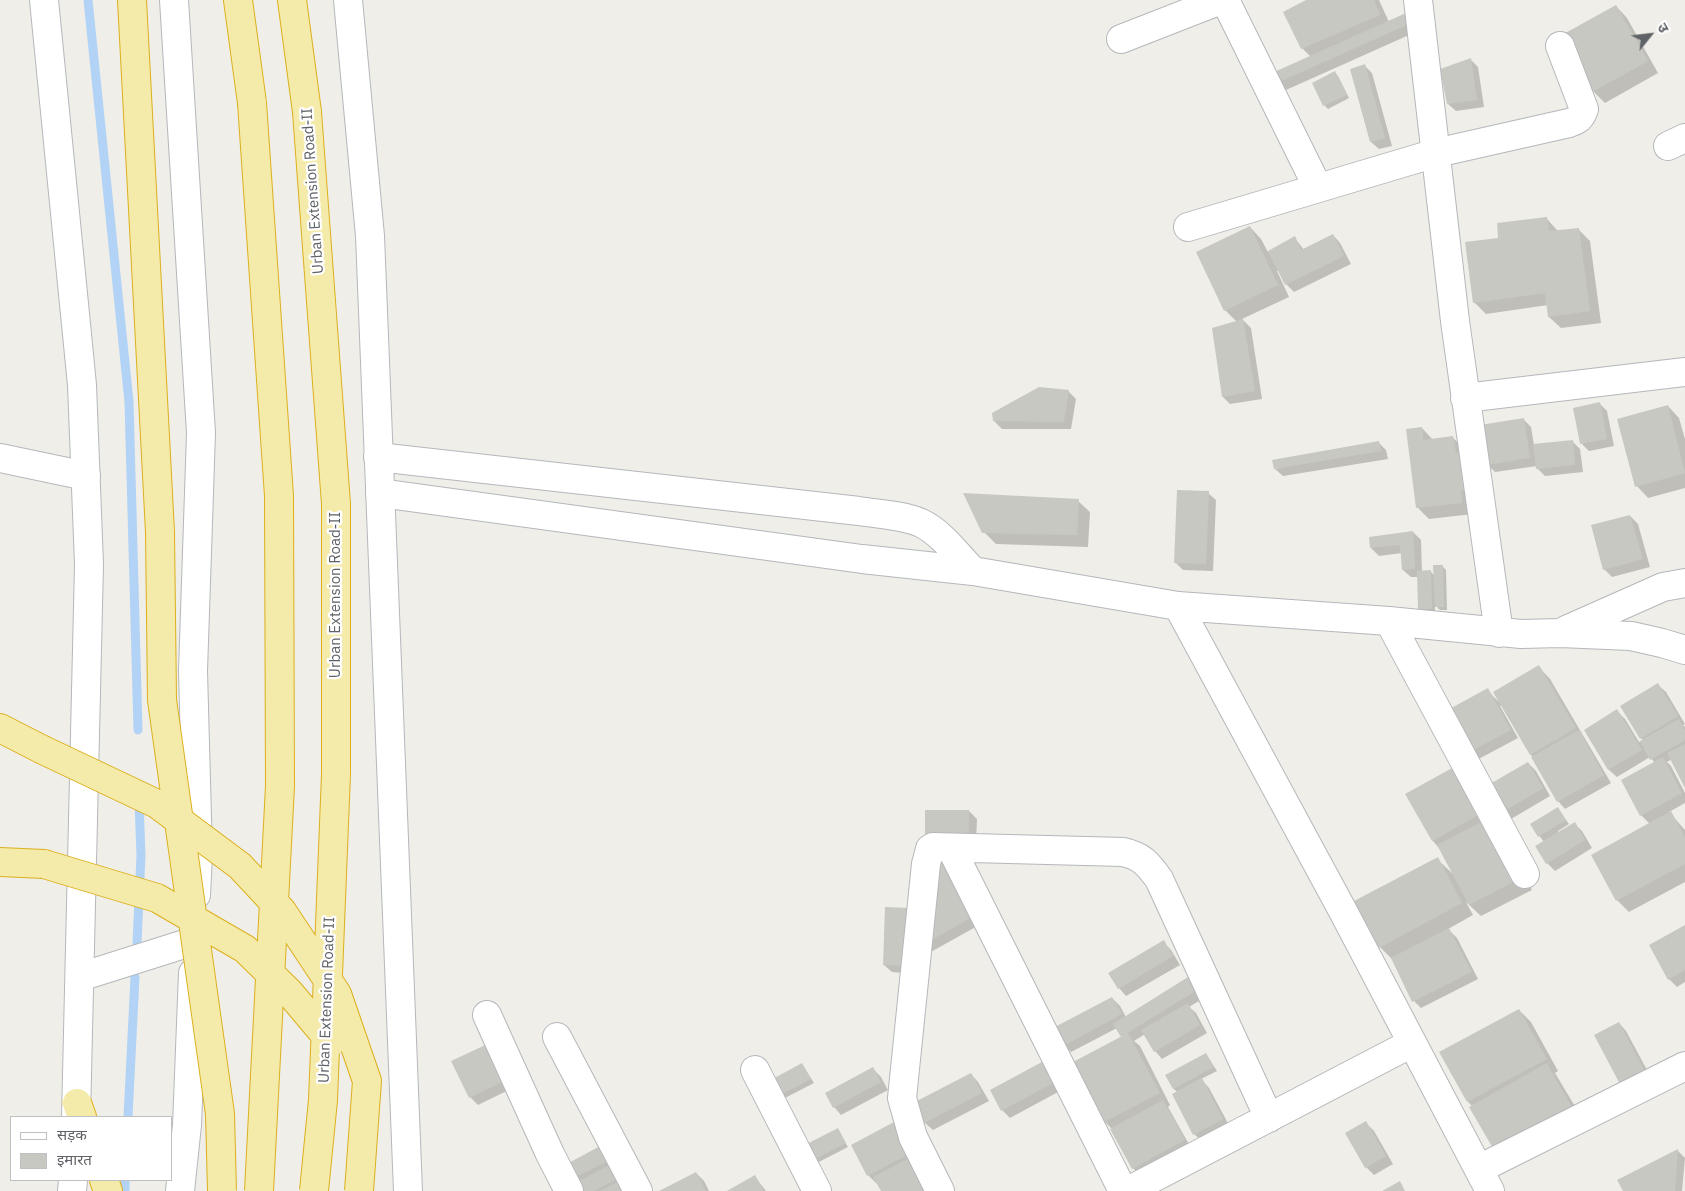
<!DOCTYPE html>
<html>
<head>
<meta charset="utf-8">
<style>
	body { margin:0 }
	#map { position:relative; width:1685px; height:1191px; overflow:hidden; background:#efeee8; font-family:"IBM Plex Sans","Noto Sans Devanagari",sans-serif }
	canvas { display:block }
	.legend { position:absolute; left:10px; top:1116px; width:162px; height:65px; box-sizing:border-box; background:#fff; border:1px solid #bfc0c2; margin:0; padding:6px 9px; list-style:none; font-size:15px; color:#5f6266 }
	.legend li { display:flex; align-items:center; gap:10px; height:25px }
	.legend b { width:25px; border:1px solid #bfc0c2 }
	.north { position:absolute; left:1625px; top:10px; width:50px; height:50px; -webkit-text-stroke:4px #fff; paint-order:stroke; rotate:61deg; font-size:14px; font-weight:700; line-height:20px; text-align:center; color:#5f6266 }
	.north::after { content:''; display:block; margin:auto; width:18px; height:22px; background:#5f6266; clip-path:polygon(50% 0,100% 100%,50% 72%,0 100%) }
</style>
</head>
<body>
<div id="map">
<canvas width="1685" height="1191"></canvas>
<ul class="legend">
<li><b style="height:6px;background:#fff"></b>सड़क</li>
<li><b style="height:14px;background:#c8c8c3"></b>इमारत</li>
</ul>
<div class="north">उ</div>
</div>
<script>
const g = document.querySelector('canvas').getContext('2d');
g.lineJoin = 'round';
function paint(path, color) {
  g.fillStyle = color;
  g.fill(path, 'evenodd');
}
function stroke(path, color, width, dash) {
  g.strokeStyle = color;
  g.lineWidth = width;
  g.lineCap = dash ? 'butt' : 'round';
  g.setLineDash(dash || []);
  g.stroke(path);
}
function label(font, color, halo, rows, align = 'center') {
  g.font = font + ' "IBM Plex Sans",sans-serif';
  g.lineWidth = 4.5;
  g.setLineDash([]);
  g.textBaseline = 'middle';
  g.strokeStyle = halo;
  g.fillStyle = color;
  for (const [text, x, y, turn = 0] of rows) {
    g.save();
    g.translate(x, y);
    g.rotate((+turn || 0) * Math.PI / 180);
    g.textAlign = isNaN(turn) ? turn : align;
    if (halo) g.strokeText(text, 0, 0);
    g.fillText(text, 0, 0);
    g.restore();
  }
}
const shadow = new Path2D(`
	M1309,0H1379L1389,22L1406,14L1418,31L1286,90L1278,82L1311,57L1302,48Z
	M1616,6L1627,18L1658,73L1605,103L1593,91Z
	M1470,59L1478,67L1484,107L1456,111L1448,104Z
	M1365,66L1372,73L1392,146L1379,149L1371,142L1351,70Z
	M1335,73L1338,76L1349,98L1328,109L1324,105Z
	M1546,218L1558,231L1578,229L1590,241L1601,323L1561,328L1549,317L1548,305L1486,314L1474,302L1500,239Z
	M1250,227L1261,239L1268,252L1295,238L1304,250L1333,235L1340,243L1351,264L1294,292L1286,284L1279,270L1277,271L1289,297L1242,319L1251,328L1262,399L1230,404L1223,397L1237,322L1225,310Z
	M1068,391L1076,399L1071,429H1002L994,421Z
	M1599,403L1607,411L1614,446L1589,451L1582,444Z
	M1668,406L1679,418L1685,439V488L1648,498L1637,486Z
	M1523,419L1531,427L1534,445L1572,441L1580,449L1583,472L1545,476L1537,468V466L1495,472L1488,465Z
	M1422,428L1433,440L1453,438L1465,449L1473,514L1429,519L1417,507Z
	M1379,443L1386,450L1388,459L1283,476L1275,469Z
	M1208,493L1216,500L1213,571L1183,570L1175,562Z
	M1078,501L1090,512L1088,547L996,544L984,532Z
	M1630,516L1638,524L1650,567L1612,577L1604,569Z
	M1413,532L1421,540L1422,572H1431L1435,576L1442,566L1446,570L1447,610H1440L1435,605V612H1423L1419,609L1418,577H1411L1403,570L1402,553L1379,556L1371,548Z
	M1539,667L1550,679L1611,783L1565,809L1558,801L1502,705L1500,706L1518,738L1473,762L1465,754L1487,690L1498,701Z
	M1658,685L1666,692L1685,724L1683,725L1685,727V786L1672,759L1667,762L1671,766L1685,793V803L1669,812L1685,830V882L1629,912L1617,900L1593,855L1650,824L1641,815L1655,763L1650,757L1617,777L1609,770L1585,730L1617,711L1625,719L1639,742L1643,740L1641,738Z
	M1528,763L1536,771L1550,796L1506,822L1499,814Z
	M1454,768L1500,831L1532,890L1481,916L1466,902L1473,915L1448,929L1457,938L1478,979L1421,1008L1414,1001L1392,959L1380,947L1437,859L1453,874L1439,848L1433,841L1407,795Z
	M1558,809L1569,824L1558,831L1559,833L1575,824L1582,831L1592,848L1555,871L1547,863L1544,842L1531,825Z
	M969,811L977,819L976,843H934Z
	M930,860L981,924L929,953Z
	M917,917L915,974L892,972L884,965Z
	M1685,927V982L1677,987L1669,979Z
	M1163,942L1171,950L1180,965L1126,996L1119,988Z
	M1188,978L1196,986L1204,998L1189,1007L1196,1013L1207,1033L1162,1059L1155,1051L1145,1034L1134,1041L1140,1046L1170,1105L1168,1107L1191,1148L1140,1176L1133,1168L1112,1129L1105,1122L1075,1063L1123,1037L1117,1028L1071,1052L1064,1045L1112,998L1120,1006L1126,1017Z
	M1519,1010L1531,1022L1558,1071L1555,1073L1582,1118L1506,1161L1472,1106L1468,1102Z
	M1619,1023L1626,1031L1654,1083L1596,1036Z
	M1206,1054L1217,1071L1201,1079L1209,1088L1230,1127L1202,1141L1194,1134L1178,1093L1174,1089L1167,1075Z
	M453,1062L521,1084L478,1105L470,1097Z
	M802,1064L814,1083L783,1099L779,1096Z
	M1060,1065L1071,1085L1010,1118L1002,1110Z
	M873,1069L881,1077L888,1090L841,1115L834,1107Z
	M971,1074L978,1082L989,1101L933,1130L925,1123L915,1103Z
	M894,1123L936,1191H882L877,1182L876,1183L868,1175Z
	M1366,1123L1374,1131L1393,1164L1374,1175L1366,1167Z
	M837,1130L848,1147L813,1165L803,1148Z
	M601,1147L628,1191H577L571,1179Z
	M1677,1150L1685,1158L1682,1191H1625Z
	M696,1173L704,1181L709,1191H662Z
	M755,1177L766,1191H729Z`);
const stream = new Path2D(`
	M88,0L129,402L138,730
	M137,943L141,856L139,800
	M128,1117L135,977
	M125,1191V1180`);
const building = new Path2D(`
	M1306,0H1374L1380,15L1301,49L1283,12Z
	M1616,5L1648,61L1592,92L1560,36Z
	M1406,13L1411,23L1277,83L1272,73Z
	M1471,58L1477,100L1447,104L1440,69Z
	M1365,64L1385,138L1370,142L1350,69Z
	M1335,71L1347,95L1323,106L1312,83Z
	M1547,217L1549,231L1579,228L1590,311L1548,317L1545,293L1473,303L1465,242L1498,238L1497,223Z
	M1250,226L1278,285L1224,311L1196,252Z
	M1333,234L1344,256L1285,285L1268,251L1295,236L1301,250Z
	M1243,319L1255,391L1222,397L1212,328Z
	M1039,387L1069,390L1064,422L993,421L992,413Z
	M1600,402L1607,439L1580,444L1573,408Z
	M1668,405L1685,473L1635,487L1617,419Z
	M1524,418L1530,458L1486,465L1480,425Z
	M1422,427L1423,440L1453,436L1456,453L1461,452L1466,490L1461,491L1462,503L1416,508L1406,429Z
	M1573,440L1575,465L1536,469L1533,444Z
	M1379,441L1381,451L1274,469L1272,460Z
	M1177,490L1209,491L1206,564L1174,563Z
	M963,493L1079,499L1077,535L982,533Z
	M1630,515L1643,559L1603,570L1591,525Z
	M1413,531L1415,569L1402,570L1400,545L1370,548L1369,537Z
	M1433,565H1443L1444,607H1435Z
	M1431,570L1432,609H1418L1417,571Z
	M1539,665L1576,728L1530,755L1493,692Z
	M1658,683L1678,716L1640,739L1620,706Z
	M1488,688L1511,730L1464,755L1442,713Z
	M1617,709L1642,750L1608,770L1584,730Z
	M1679,719L1685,730V740L1650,760L1640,741Z
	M1579,730L1604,775L1557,802L1531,757Z
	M1685,744V788L1667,753Z
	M1663,757L1682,793L1640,816L1621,780Z
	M1528,762L1543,788L1498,815L1483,788Z
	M1454,767L1480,814L1432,841L1405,794Z
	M1558,807L1566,820L1538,837L1530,824Z
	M925,810H969V836H925Z
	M1671,811L1685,837V864L1616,901L1591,855Z
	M1489,818L1521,878L1469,905L1437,845Z
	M1575,822L1585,840L1546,864L1535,846Z
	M1438,857L1462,903L1379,948L1354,901Z
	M929,859H944L974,916L921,946Z
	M885,907L910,908L907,966L883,965Z
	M1685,925V970L1668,980L1649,945Z
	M1449,928L1472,972L1412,1002L1391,958Z
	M1164,940L1173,956L1118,989L1108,973Z
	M1188,977L1197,990L1121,1037L1113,1024Z
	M1112,997L1122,1014L1063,1046L1053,1028Z
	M1188,1003L1200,1025L1154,1052L1141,1030Z
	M1519,1009L1547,1059L1467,1102L1439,1052Z
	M1619,1022L1647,1075L1622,1088L1594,1035Z
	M1128,1033L1160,1093L1104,1122L1073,1062Z
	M496,1040L514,1076L469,1098L451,1061Z
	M1206,1053L1214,1067L1173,1089L1165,1075Z
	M1053,1056L1064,1077L1001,1111L990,1090Z
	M802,1063L811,1079L778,1096L769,1081Z
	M1547,1063L1571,1106L1494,1150L1469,1107Z
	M873,1067L881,1082L833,1108L825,1093Z
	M971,1073L982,1093L924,1123L913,1103Z
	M1202,1078L1223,1119L1193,1135L1172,1094Z
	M1163,1100L1185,1140L1132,1169L1110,1129Z
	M1366,1121L1386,1156L1365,1168L1345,1133Z
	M894,1122L911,1153L867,1176L851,1145Z
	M838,1128L846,1143L809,1162L801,1147Z
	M602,1145L609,1160L570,1180L563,1166Z
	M1678,1149L1675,1191H1623L1617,1180Z
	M914,1156L933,1191H881L873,1177Z
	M617,1161L624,1175L594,1191H576L572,1185Z
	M696,1172L706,1191H659Z
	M755,1175L764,1191H727Z
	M621,1180L628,1191H600Z
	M1400,1181L1405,1191H1382Z`);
const minor = new Path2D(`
	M1225,0L1318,188
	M1418,0L1455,321L1499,633
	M1121,39L1221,0
	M1668,146L1685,138
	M1188,227L1436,153L1569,123C1578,120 1581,118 1584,109L1560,46
	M1465,398L1685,372
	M378,457L859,511C878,514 903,515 921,523C942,533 957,555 973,571
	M0,458L86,476
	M380,493L862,559L973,571L1178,606L1389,621L1521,634L1560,633L1631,636L1662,643L1685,650
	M1178,606L1344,913L1490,1191
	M1389,621L1525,874
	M1566,630L1663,587L1685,583
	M951,848L1123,1191
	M487,1015L550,1154L569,1191
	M557,1037L638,1191
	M755,1070L817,1191
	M1479,1169L1685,1066
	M940,1191L913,1137L902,1098L926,864L930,849L933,847L1123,852C1142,856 1148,864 1159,879L1269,1118
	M1128,1191L1412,1043`);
const tertiary = new Path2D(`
	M44,0L82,385L89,564L76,1117
	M174,0L201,433L193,671L198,855L196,895
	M348,0L370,236L408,1191
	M80,977L194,941
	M72,1191L73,1180
	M180,1191L187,1125L193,973`);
const trunk = new Path2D(`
	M132,0L160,532
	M238,0L252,103
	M292,0L307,112
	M0,728L41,749
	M0,862L44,864
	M77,1103L82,1117
	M104,1180L108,1191`);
const trunkBridge = new Path2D(`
	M252,103L279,496L280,786L259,1191
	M307,112L336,504V774L323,1100L314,1191
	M160,532L162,700L220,1114L222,1191
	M41,749L157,804L240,866L282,911L337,994L367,1081L359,1191
	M44,864L157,898L245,949L289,992L331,1042`);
const streetNames = [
	["Urban Extension Road-II",313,191,-94],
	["Urban Extension Road-II",336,595,-90],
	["Urban Extension Road-II",327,1000,-88]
];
paint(shadow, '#0003');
stroke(stream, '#b2d3f5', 9);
paint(building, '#c8c8c3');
stroke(minor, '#b5b7bb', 30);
stroke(tertiary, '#b5b7bb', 30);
stroke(trunk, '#dcb01c', 30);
stroke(minor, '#fff', 28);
stroke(tertiary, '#fff', 28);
stroke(trunk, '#f4eaaa', 28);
stroke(trunkBridge, '#dcb01c', 30, []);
stroke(trunkBridge, '#f4eaaa', 28);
label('15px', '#5f6266', '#fff', streetNames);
</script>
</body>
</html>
